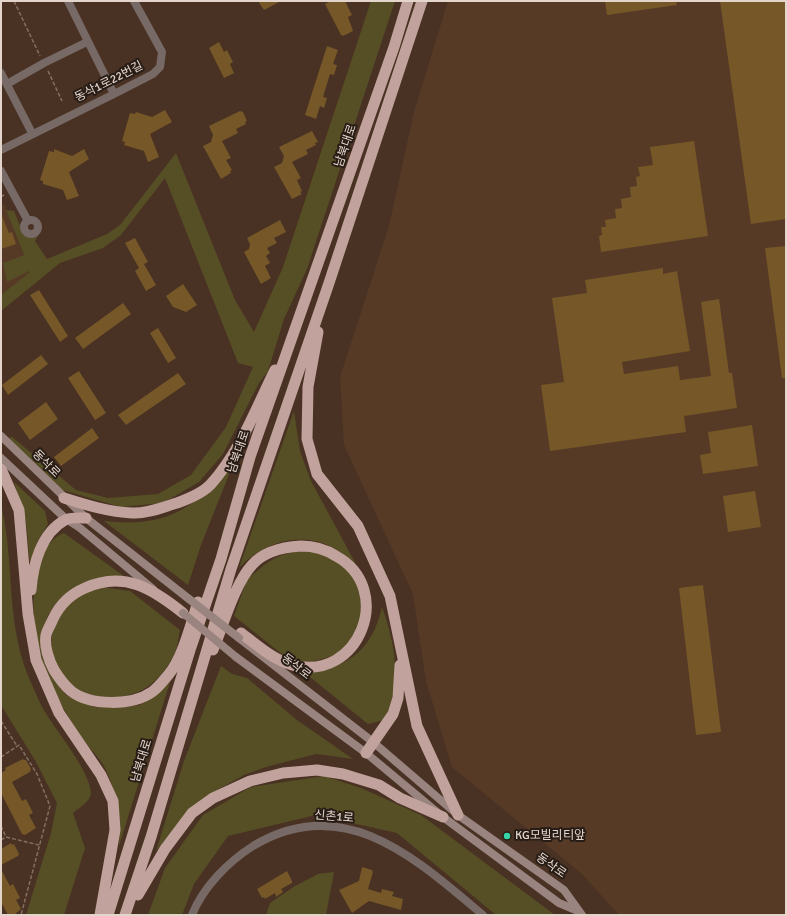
<!DOCTYPE html>
<html>
<head>
<meta charset="utf-8">
<style>
	body { margin:0 }
	#map { position:relative; width:787px; height:916px; overflow:hidden; background:#493223; font-family:Signika,sans-serif }
	canvas { display:block }
	.frame { position:absolute; inset:0; border:2px solid #e4d5cc; pointer-events:none }
</style>
</head>
<body>
<div id="map">
<canvas width="787" height="916"></canvas>
<div class="frame"></div>
</div>
<script>
const g = document.querySelector('canvas').getContext('2d');
g.lineJoin = 'round';
function paint(path, color) {
  g.fillStyle = color;
  g.fill(path, 'evenodd');
}
function stroke(path, color, width, dash) {
  g.strokeStyle = color;
  g.lineWidth = width;
  g.lineCap = dash ? 'butt' : 'round';
  g.setLineDash(dash || []);
  g.stroke(path);
}
function label(font, color, halo, rows, align = 'center') {
  g.font = font + ' Signika,"Noto Sans KR",sans-serif';
  g.lineWidth = 4;
  g.setLineDash([]);
  g.textBaseline = 'middle';
  g.strokeStyle = halo;
  g.fillStyle = color;
  for (const [text, x, y, turn = 0] of rows) {
    g.save();
    g.translate(x, y);
    g.rotate((+turn || 0) * Math.PI / 180);
    g.textAlign = isNaN(turn) ? turn : align;
    if (halo) g.strokeText(text, 0, 0);
    g.fillText(text, 0, 0);
    g.restore();
  }
}
const built = new Path2D(`
	M448,1H786V915H619L582,874L452,767L426,681L413,594L344,445L340,377L389,226L414,112Z
	M4,204L30,272L1,295V206Z`);
const green = new Path2D(`
	M371,1H395L307,269L284,319L268,371L259,383L223,454L199,482L163,503L121,507L59,489L9,440L11,436L76,490L108,498L158,494L191,475L226,427L253,367L238,363L165,178L121,235L103,248L60,263L1,311V295L30,272L29,271L7,282L3,263L24,255L6,210L14,211L23,233L34,236L40,232L35,241L47,259L107,234L120,225L176,153L235,300L254,332L283,267Z
	M294,411L300,451L311,481L358,568C350,561 343,553 334,548C301,530 263,542 239,568Z
	M234,462L201,545L188,585L104,521C168,528 193,509 234,462Z
	M14,482L45,511L48,524L38,540L30,564L26,523Z
	M1,504C16,567 4,626 33,687C37,696 40,704 45,712C57,732 90,771 91,793C91,801 79,808 73,813L85,848L64,915H26L51,833L57,803L36,762L1,705Z
	M64,533L128,579L105,578L56,604L48,615L42,634L49,670L66,695L94,707H125L140,705L156,695L171,679L119,846C121,819 117,795 106,770C102,761 94,753 88,746C80,735 72,724 66,713C58,698 49,682 43,666C31,633 24,548 64,533Z
	M309,550L333,558L350,572L359,588L363,609L355,637L336,655L311,662L294,661L283,655L234,616L246,582L249,578C273,557 277,554 309,550Z
	M102,587L130,591L180,630C178,638 178,649 173,657C166,670 154,685 140,691C106,706 63,695 53,656C50,643 51,633 57,621C61,614 67,603 73,599C81,593 93,591 102,587Z
	M382,607C395,643 403,685 384,720L368,724L300,669C346,672 372,651 382,607Z
	M221,666L232,674L247,678L297,720L353,759L316,754L266,767L244,775L217,790L191,812L156,851L184,761Z
	M324,776L361,788L421,815L555,915H496L397,833L316,815L228,836L194,884L182,915H148L165,868L203,815L251,787Z
	M334,872L326,915H266L270,903L295,886L318,874Z`);
const building = new Path2D(`
	M258,1H281L264,10Z
	M331,1H345L352,15L348,17L353,31L343,36L341,35L325,4Z
	M605,1H676L677,5L607,15Z
	M720,1H786V219L751,224Z
	M219,42L224,52L227,50L233,62L230,64L234,73L224,78L209,48Z
	M327,46L338,50L333,64L337,65L334,75L330,74L323,97L327,98L324,108L320,106L316,119L305,115Z
	M165,110L172,122L150,134L159,157L148,162L144,151L124,145L125,142L122,141L130,113L135,114L136,112L152,117Z
	M240,111L243,112L247,121L245,122L246,124L236,129L238,133L222,141L231,158L226,160L232,170L230,171L231,173L221,179L203,146L211,142L213,135L209,126Z
	M312,131L318,142L315,143L316,145L306,150L308,154L292,162L301,178L297,180L302,191L300,192L302,194L292,199L274,167L282,163L284,156L279,147Z
	M694,141L708,236L601,252L599,236L602,235L601,227H606L605,220L616,218L615,209L622,208L621,199L631,197L630,187L637,186L636,177L640,176L638,167L653,165L650,147Z
	M54,149L72,156L84,149L89,159L69,172L79,196L67,200L63,190L43,184V181L40,180L49,151L54,152Z
	M1,214L9,233L12,232L16,244L1,249Z
	M280,220L286,232L274,238L277,243L267,248L270,253L266,256L270,263L265,266L271,278L261,284L244,252L249,249L250,244L247,238Z
	M135,238L148,262L144,264L156,285L146,291L135,271L139,268L125,243Z
	M786,246V378H782L765,248Z
	M663,268V274L677,271L690,351L622,362L624,374L678,366L680,380L711,376L701,302L719,299L729,373H732L737,408L684,416L686,432L550,451L541,385L564,382L552,298L587,293L585,280Z
	M183,284L197,305L186,312L173,307L166,296Z
	M39,290L68,336L60,342L30,295Z
	M123,303L131,314L83,349L75,338Z
	M158,328L176,358L168,363L150,333Z
	M41,355L48,364L8,395L2,385Z
	M79,371L106,413L95,420L68,378Z
	M178,373L186,384L126,425L118,415Z
	M46,402L58,419L30,440L18,423Z
	M752,425L758,466L703,474L700,455L711,453L708,432Z
	M92,428L99,438L61,466L54,457Z
	M755,491L761,527L728,532L723,496Z
	M703,585L721,732L696,735L679,588Z
	M23,759L24,760H26L31,769L30,772L12,782L22,801L26,799L33,813L29,815L36,828L25,835L22,834L1,793V773L6,770L5,768Z
	M11,843L12,845L14,844L19,854L18,856L1,865V849Z
	M362,867L372,870L373,872L368,889L381,893L382,889L394,892L392,896L403,899L401,910L369,901L352,913L339,890L359,881Z
	M1,869L10,886L13,884L20,898L16,900L21,909L14,915H8L1,902Z
	M287,871L292,881V883L281,889L283,892L276,897L275,893L265,899L264,897L262,898L257,889Z`);
const path = new Path2D(`
	M14,1L40,56
	M48,71L62,101
	M1,197L5,194
	M1,721L17,746
	M1,757L19,745L37,774L50,806L21,915
	M1,826L6,837
	M1,840L6,837L39,845`);
const minor = new Path2D(`
	M68,1L114,94
	M1,73L32,133
	M7,84L44,63L87,42
	M1,150L114,94L153,74L160,67L162,52L134,1
	M1,171L28,221
	M24 227a7 7 0 1 1 14 0a7 7 0 1 1-14 0Z`);
const tertiary = new Path2D(`
	M192,915C203,887 228,862 253,846C344,791 416,859 483,915`);
const secondary = new Path2D(`
	M1,436L86,518L189,599
	M1,458L66,519L80,528L153,589
	M239,638L373,742L458,815L564,890L582,915
	M236,657L366,753L443,817L559,903L578,911`);
const trunk = new Path2D(`
	M318,332L308,387L307,439L317,474L358,526L390,596L417,726L458,815
	M1,469L19,510L28,614L36,660L59,713L101,775L113,801L115,830L100,915
	M64,498C86,505 109,512 132,513C147,514 163,507 177,503C188,499 203,493 211,484C240,452 256,408 275,370
	M31,590C33,565 41,533 65,520C70,517 80,518 86,518
	M183,613C153,589 124,570 85,588C71,594 60,604 53,619C51,624 47,630 46,635C44,646 49,661 54,670C59,678 64,685 71,691C90,706 132,706 152,692C158,688 164,680 169,674C183,657 191,623 198,602
	M213,650C223,626 235,583 252,565C264,551 284,547 301,546C314,546 325,549 336,556C396,589 359,683 292,665C273,660 256,644 241,633
	M366,753L393,714L398,698L400,665
	M138,895L165,849L192,813L213,798L250,781L283,773L317,770L343,774L379,785L400,798L443,817
	M108,915L190,650L221,559L250,457L394,47L408,1
	M125,915L151,837L231,569L329,283L422,1`);
const secondaryBridge = new Path2D(`
	M189,599L239,638
	M183,613L236,657`);
const markers = [
	[507,836,4,"#37d4a6"]
];
const streetNames = [
	["동삭1로22번길",109,82,-27],
	["남북대로",346,146,-71],
	["남북대로",239,452,-71],
	["동삭로",46,464,45],
	["동삭로",296,667,38],
	["남북대로",142,761,-73],
	["신촌1로",334,817,5],
	["동삭로",551,866,35]
];
const poiNames = [
	["KG모빌리티앞",515,836]
];
paint(built, '#563a26');
paint(green, '#564e25');
paint(building, '#755728');
stroke(path, '#836f62', 1.5, [4, 2]);
stroke(minor, '#776966', 8);
stroke(tertiary, '#776966', 8);
stroke(secondary, '#9a8480', 8);
stroke(trunk, '#c1a29c', 11);
stroke(secondaryBridge, '#9a8480', 8);
for (const [x, y, r, color] of markers) {
  const dot = new Path2D();
  dot.arc(x, y, r, 0, 2 * Math.PI);
  g.fillStyle = color;
  g.fill(dot);
  stroke(dot, '#271d16', 1.5);
}
label('12px', '#e4d5cc', '#271d16', streetNames);
label('12px', '#e4d5cc', '#271d16', poiNames, 'left');
</script>
</body>
</html>
